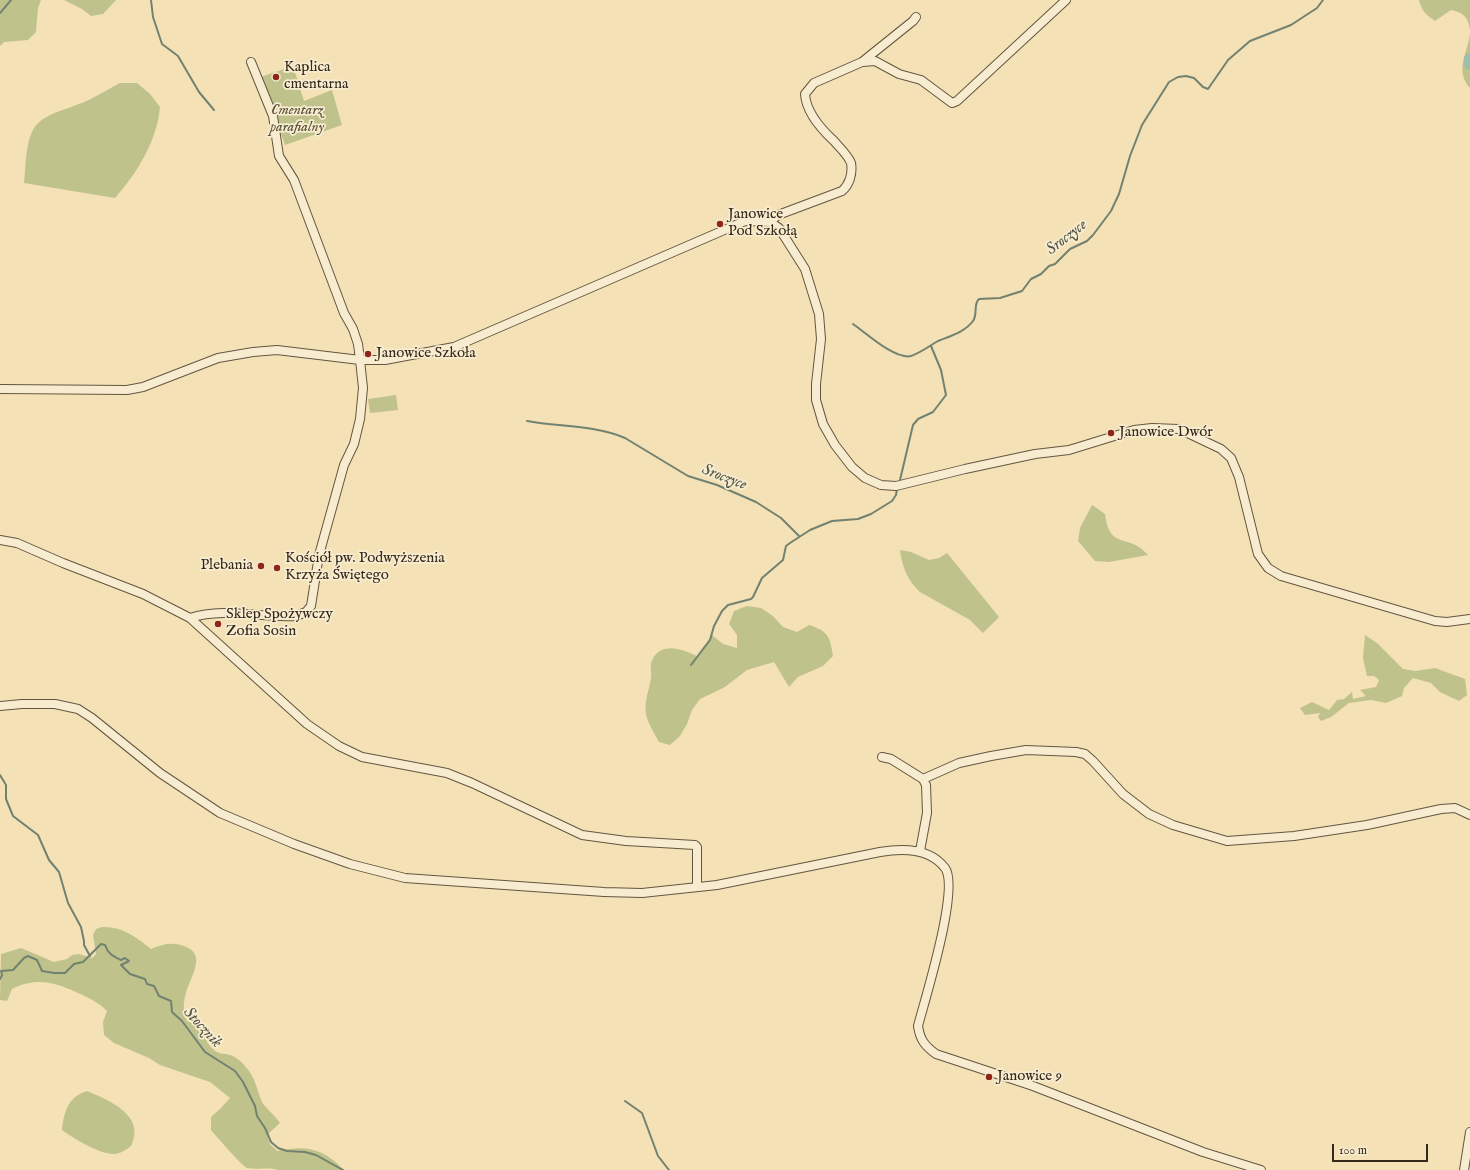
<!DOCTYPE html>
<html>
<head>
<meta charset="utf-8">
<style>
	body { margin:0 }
	#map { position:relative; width:1470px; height:1170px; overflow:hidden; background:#f4e1b6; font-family:"IM FELL English",serif }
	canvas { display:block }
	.scale { position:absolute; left:1332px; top:1144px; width:96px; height:18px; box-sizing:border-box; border:2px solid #332819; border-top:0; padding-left:5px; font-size:12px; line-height:14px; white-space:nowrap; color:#332819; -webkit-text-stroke:3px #f8ecd0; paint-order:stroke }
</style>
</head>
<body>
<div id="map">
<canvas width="1470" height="1170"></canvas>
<div class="scale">100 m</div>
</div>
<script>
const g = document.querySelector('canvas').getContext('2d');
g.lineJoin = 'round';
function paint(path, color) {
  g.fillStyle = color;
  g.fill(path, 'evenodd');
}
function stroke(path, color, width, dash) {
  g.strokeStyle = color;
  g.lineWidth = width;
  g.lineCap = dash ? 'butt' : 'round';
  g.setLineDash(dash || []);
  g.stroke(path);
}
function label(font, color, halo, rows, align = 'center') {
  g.font = font + ' "IM FELL English",serif';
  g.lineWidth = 3.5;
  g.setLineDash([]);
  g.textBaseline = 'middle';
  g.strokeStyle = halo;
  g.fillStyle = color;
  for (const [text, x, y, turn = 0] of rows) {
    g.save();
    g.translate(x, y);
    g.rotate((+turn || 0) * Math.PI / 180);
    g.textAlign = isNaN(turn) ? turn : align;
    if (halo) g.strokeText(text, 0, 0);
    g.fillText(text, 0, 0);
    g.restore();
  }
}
const green = new Path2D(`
	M0,0H41L38,8L36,32L28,40L4,42L0,46Z
	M64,0H116L103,14L91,16L82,9Z
	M1419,0H1470V30C1468,17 1464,13 1451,10L1435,21C1427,16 1421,10 1419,0Z
	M1470,33V88C1454,70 1468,53 1470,33Z
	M293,66L304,101L332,90L342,125L285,145L261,77Z
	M120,83H137L150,94L160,107C157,141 137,173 115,198L24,183C26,166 25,143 34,128C44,114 62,111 76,105C92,100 106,90 120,83Z
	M396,395L398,410L370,413L368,399Z
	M1092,505L1105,514C1110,552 1129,532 1148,555L1109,562L1095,561L1078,541L1080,528Z
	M900,550L911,552L929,560L939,558L947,553L999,617L983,633L970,620L920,592C908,581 902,567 900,550Z
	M747,606L761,608L773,616L783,627L797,632L809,625C828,631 830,636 833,656L823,666L798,677L789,687L774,662L747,670L725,687L700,699L692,710L687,724L680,736L670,745L659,742C655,734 648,724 646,714C644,701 649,691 651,678C652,674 650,668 651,663C659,640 682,649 697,656L712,635L723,644L737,648V635L729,624L734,611Z
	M1365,635L1377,643L1403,669L1415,671L1435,668L1465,679L1467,695L1459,701L1440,692L1431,683L1413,678L1404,688L1402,696L1386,703L1371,700L1349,703L1331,717L1321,721L1318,717L1320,713L1305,715L1300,708L1312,702L1329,710L1337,700L1344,699L1352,692L1353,699L1366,696L1360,690L1376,687L1379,680L1374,676H1367L1363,658Z
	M102,927C122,926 136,937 151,949C163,944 172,942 184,946C208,954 190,977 186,993C183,1002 183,1012 187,1021C191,1023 198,1025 200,1028C205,1036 206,1043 213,1049C219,1055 223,1053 230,1055C236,1057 241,1061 245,1066C256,1078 256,1088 262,1102C267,1110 275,1115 280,1123L267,1135L270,1144L277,1151C306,1145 323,1148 344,1170H278C268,1167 258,1170 247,1168C241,1165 217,1137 211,1130V1117L221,1108L230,1098L210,1082L160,1065L149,1058L114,1043L104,1035L103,1022L107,1011C98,1002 89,998 78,993C54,982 36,977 12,989L7,1001L0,1000L1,954L21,948L54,962L67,959L72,955L79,954L92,958L96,954L93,935L96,929Z
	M87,1091C111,1101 146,1116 131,1146C126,1150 120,1154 114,1154C102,1155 72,1138 62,1130C64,1111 68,1097 87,1091Z`);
const stream = new Path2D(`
	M151,0L153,17L162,44L178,56L199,92L214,110
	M0,13L11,0
	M853,324C866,333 895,360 911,356C922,352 929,346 938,341C950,336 965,332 973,321C978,314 973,304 979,299L1000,298L1022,291L1031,279L1041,274L1049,266L1055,264L1070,249L1087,241L1093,235L1111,211L1119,194L1130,156L1142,125L1169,82L1178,77L1186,76L1194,78L1203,87L1208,89L1228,60L1250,41L1291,25L1317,8L1323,0
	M527,421C559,427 595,425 625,438L688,476L717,485L756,502L781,518L799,536
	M900,480L913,425L918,419L933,412L946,395L941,370L931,346
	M691,665L710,640L714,626L722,611L728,605L751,599L753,597L762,578L783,560L786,546L790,543L810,530L832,521L858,519L871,514L892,501L896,495L897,489
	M0,775L6,785V799L13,816L38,835L49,860L59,872L68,903L81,927L84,941V945L90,956
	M0,979L2,975L1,971L13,970L24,958L28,956L37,960L42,971L54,973H65L74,964L83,962L101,944L105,945C108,954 113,956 121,960L125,958L129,961L121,965L130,974L145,979L147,984L154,986L159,996L171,1001L172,1012L182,1021L205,1052L235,1071L243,1082L255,1106L257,1116L265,1128L271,1142L278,1148L287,1151L305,1152L316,1155L343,1170
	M625,1101L642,1113L658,1156L669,1170`);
const river = new Path2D(`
	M1470,59V64`);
const minor = new Path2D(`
	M863,62L875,61L899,74L921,80L952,103L957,101L1066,0
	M770,222L778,215L842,191C849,185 853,174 851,163C848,155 839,147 834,141C821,129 806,111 805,94L814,83L862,62L913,21L916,17
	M0,389L127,390L143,387L218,358L253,352L277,350L360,360H385L454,347L745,221L770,222L779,228L805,269L819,314L821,339L816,384V400L823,424L835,445L852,467L865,478L881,485L896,486L965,469L1035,454L1069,450L1134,430L1152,428L1179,429L1221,449L1231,458L1239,477L1258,554L1268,568L1281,576L1435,621L1447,622L1470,619
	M0,540L17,543L63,563L143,594L190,618L307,724L339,746L362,757L447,773L472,783L582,835L626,841L695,845L697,847V887
	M190,618C225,607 260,618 296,616L306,612L311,606L319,555L344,465L354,444L360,419L363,388L360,360L358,344L353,329L344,313L294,180L279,156L273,116L251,62
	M0,706L22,704H55L78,709L92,718L160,773L220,813L294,844L350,864L405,878L604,892L642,893L717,885L880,852C903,848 930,848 945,868C960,888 925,999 918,1026C920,1040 925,1046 936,1054L1033,1086L1203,1152L1261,1170
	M882,757L891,759L923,779L926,785L927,813L920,851
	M923,779L959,763L991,756L1026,750L1076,752L1085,754L1093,761L1123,794L1149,814L1173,825L1227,841L1294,836L1367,825L1441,809L1455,808L1470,815
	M1464,1170L1470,1132`);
const markers = [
	[276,77,4,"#8f2418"],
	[720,224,4,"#8f2418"],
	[368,354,4,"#8f2418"],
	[1111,433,4,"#8f2418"],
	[261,566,4,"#8f2418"],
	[277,568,4,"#8f2418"],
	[218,624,4,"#8f2418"],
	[989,1077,4,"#8f2418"]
];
const poiNames = [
	["Kaplica",284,68],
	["cmentarna",284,85],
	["Janowice",728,215],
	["Pod Szkołą",728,232],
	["Janowice Szkoła",376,354],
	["Janowice Dwór",1119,433],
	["Kościół pw. Podwyższenia",285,559],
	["Krzyża Świętego",285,576],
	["Plebania",253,566,"right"],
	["Sklep Spożywczy",226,615],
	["Zofia Sosin",226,632],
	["Janowice 9",997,1077]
];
const parkNames = [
	["Cmentarz",297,111],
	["parafialny",297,128]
];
const waterNames = [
	["Sroczyce",1067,238,-38],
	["Sroczyce",724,478,21],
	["Stocznik",202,1028,47]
];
paint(green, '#c0c28b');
stroke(stream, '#728271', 2);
stroke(river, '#9cbeab', 12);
stroke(minor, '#635640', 10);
stroke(minor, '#f8ecd0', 8);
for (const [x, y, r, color] of markers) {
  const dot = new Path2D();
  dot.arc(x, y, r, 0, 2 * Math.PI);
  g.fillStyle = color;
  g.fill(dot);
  stroke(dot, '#f8ecd0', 1.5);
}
label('15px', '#332819', '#f8ecd0', poiNames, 'left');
label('italic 15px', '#564e36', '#f8ecd0', parkNames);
label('italic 16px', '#525545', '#f8ecd0', waterNames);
</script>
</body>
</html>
